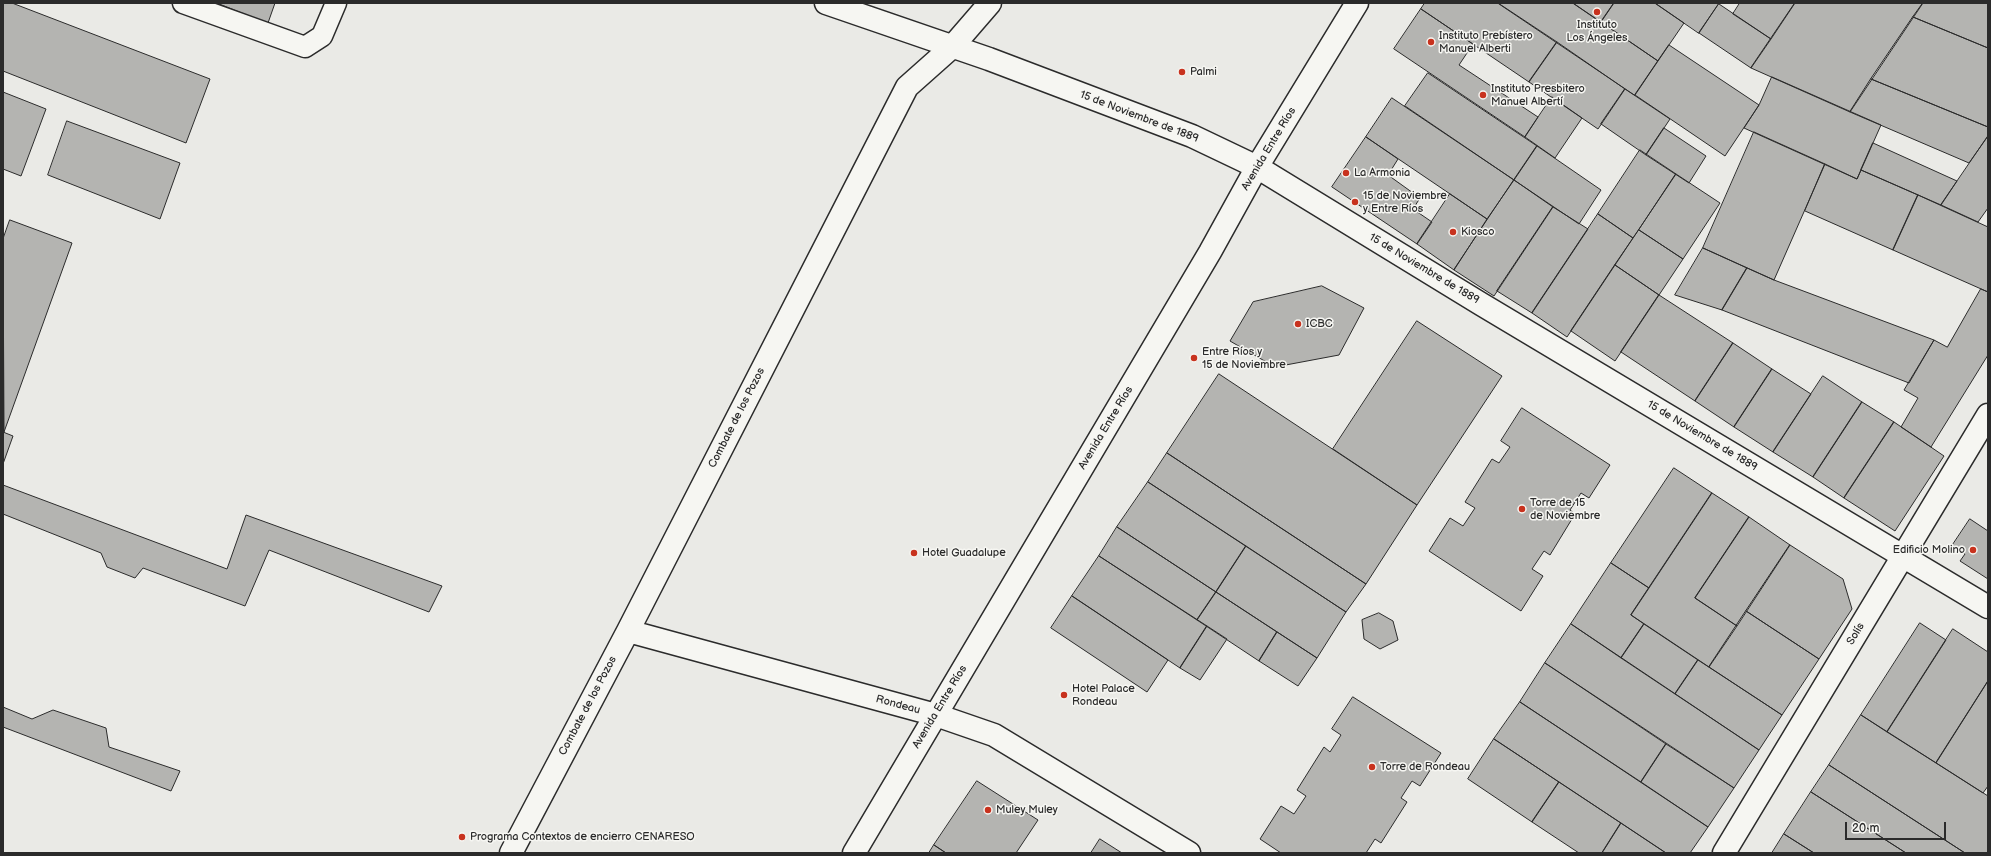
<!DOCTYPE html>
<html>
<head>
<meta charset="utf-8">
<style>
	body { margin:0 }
	#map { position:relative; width:1991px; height:856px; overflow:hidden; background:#eaeae6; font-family:"Balsamiq Sans",sans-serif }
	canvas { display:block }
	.frame { position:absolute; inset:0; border:4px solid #2b2b2b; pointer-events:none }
	.scale { position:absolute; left:1845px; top:822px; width:101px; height:18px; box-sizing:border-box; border:2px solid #2b2b2b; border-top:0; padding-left:5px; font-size:12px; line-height:14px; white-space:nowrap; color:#2b2b2b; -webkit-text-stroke:3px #f6f6f2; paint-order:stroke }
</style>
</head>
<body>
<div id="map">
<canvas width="1991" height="856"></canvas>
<div class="frame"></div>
<div class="scale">20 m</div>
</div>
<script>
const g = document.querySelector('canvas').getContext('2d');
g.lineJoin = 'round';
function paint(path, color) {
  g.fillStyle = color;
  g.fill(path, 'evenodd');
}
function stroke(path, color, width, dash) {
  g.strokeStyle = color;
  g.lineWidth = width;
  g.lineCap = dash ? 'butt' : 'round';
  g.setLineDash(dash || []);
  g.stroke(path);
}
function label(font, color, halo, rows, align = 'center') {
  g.font = font + ' "Balsamiq Sans",sans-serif';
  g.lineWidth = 3;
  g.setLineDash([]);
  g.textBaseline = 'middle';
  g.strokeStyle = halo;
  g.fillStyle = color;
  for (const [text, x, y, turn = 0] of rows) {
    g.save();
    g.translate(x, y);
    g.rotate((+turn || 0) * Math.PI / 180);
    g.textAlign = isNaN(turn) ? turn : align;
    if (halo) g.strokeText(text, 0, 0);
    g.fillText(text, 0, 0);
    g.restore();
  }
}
const building = new Path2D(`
	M3,3H12L210,79L186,143L3,71Z
	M217,3H275L268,23Z
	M1425,3H1498L1557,42L1529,82L1421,9Z
	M1498,3H1573L1658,61L1635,95Z
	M1573,3H1614L1601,22Z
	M1614,3H1655L1684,23L1658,61L1601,22Z
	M1655,3H1719L1699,33Z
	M1740,3H1795L1771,39L1733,14Z
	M1795,3H1923L1850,112L1751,68Z
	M1923,3H1988V48L1913,17Z
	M1719,4L1771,39L1751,68L1699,33Z
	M1421,9L1473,44L1459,65L1538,117L1525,137L1394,49Z
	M1913,17L1988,48V127L1871,79Z
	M1557,42L1625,89L1598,129L1529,82Z
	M1669,45L1759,105L1725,156L1635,95Z
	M1428,73L1537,146L1514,180L1405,106Z
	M1772,77L1881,125L1857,179L1744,128L1759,105Z
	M1871,79L1988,127V136L1969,163L1850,112Z
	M1625,89L1670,119L1646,155L1601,124Z
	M3,92L46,109L21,176L3,169Z
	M1552,97L1582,118L1555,158L1525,137Z
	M1392,98L1514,180L1487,219L1366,137Z
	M67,121L180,163L160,219L48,175Z
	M1664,128L1706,156L1689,183L1646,155Z
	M1754,132L1825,164L1774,280L1703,248Z
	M1988,136V208L1978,222L1941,205Z
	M1366,137L1398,159L1388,175L1420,198L1413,209L1432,222L1417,244L1332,187Z
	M1873,143L1957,181L1941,205L1861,170Z
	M1537,146L1601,190L1579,224L1514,180Z
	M1640,150L1676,174L1633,238L1598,214Z
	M1825,164L1857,179L1861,170L1918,195L1893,250L1805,211Z
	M1676,174L1720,203L1683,259L1639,230Z
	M1514,180L1553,207L1494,296L1454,270Z
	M1450,194L1487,219L1454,270L1417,244Z
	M1918,195L1988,227V292L1893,250Z
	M1553,207L1588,229L1532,313L1497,291Z
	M1598,214L1633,238L1567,337L1532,313Z
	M10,220L72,243L4,432L3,239Z
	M1639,230L1683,259L1659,295L1615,265Z
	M1703,248L1747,268L1722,310L1675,295Z
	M1615,265L1659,295L1615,361L1571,331Z
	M1747,268L1774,280L1934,340L1909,383L1722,310Z
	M1322,286L1364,308L1339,355L1275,367L1230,341L1253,302Z
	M1981,289L1988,292V355L1931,447L1901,427L1918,398L1904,390L1934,340L1947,347Z
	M1659,295L1733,343L1695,401L1621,352Z
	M1417,321L1502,376L1417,505L1333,449Z
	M1733,343L1772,369L1734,427L1695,401Z
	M1772,369L1811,394L1773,452L1734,427Z
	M1219,374L1417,505L1366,584L1167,453Z
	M1823,376L1862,402L1813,477L1773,452Z
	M1862,402L1894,422L1844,498L1813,477Z
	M1522,408L1610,465L1589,498L1581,493L1570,510L1575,514L1550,555L1544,551L1532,569L1543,576L1521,611L1429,551L1450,518L1463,526L1475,508L1465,502L1492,459L1499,463L1510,447L1501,441Z
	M1894,422L1944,456L1895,531L1844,498Z
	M3,432L13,436L3,464Z
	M1167,453L1366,584L1346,612L1148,482Z
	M1674,468L1712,493L1649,588L1611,563Z
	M1148,482L1246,546L1216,592L1117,527Z
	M3,485L227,569L246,515L442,586L429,612L269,550L245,606L143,568L135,578L107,567L101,553L3,514Z
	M1712,493L1749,517L1695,598L1737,626L1709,667L1631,615Z
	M1749,517L1790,545L1737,626L1695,598Z
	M1970,519L1988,531V579L1960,561L1965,554L1952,546Z
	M1117,527L1216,592L1197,620L1099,556Z
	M1790,545L1843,579L1852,609L1819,659L1746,611Z
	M1246,546L1346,612L1317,658L1216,592Z
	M1099,556L1207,626L1180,668L1072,596Z
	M1611,563L1649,588L1631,615L1644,624L1621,658L1571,624Z
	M1216,592L1277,632L1259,661L1197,620Z
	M1072,596L1168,660L1147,692L1051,628Z
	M1746,611L1819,659L1782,715L1709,667Z
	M1379,613L1393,621L1398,640L1380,649L1364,639L1362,620Z
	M1920,623L1946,640L1887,732L1861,715Z
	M1571,624L1759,750L1734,788L1545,663Z
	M1644,624L1698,660L1675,694L1621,658Z
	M1207,626L1227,639L1200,680L1180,668Z
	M1953,629L1988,652V681L1936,763L1887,732Z
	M1277,632L1317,658L1298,686L1259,661Z
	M1698,660L1782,715L1759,750L1675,694Z
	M1545,663L1666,744L1641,782L1520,702Z
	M1988,681V786L1983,793L1936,763Z
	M1353,697L1441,753L1420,786L1412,781L1401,798L1407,802L1381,843L1375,839L1366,853H1281L1260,839L1281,806L1294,814L1306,796L1297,790L1324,747L1330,752L1341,735L1332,729Z
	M1520,702L1708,827L1690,853H1666L1494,739Z
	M3,707L32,719L53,710L106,728L109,747L180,771L171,791L3,727Z
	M1861,715L1988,796V853H1965L1829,765Z
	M1494,739L1559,782L1532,822L1468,779Z
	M1666,744L1734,788L1708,827L1641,782Z
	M1829,765L1965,853H1906L1811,792Z
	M977,781L1038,820L1016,853H946L934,845Z
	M1559,782L1621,823L1602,853H1579L1532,822Z
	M1811,792L1906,853H1814L1784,834Z
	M1621,823L1666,853H1602Z
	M1784,834L1814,853H1772Z
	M1100,839L1122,853H1091Z
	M934,845L946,853H929Z`);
const service = new Path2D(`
	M183,3L305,47L322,36L336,3`);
const minor = new Path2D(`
	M826,3L989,59L1192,136L1257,167L1481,304L1988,607
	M628,631L936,715L994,735L1189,853
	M511,853L628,631L907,87L952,47L990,3
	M1724,853L1988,415`);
const secondary = new Path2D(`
	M854,853L1210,252L1257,167L1357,3`);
const markers = [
	[1597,12,4,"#c8321e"],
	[1431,42,4,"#c8321e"],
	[1182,72,4,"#c8321e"],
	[1483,95,4,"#c8321e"],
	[1346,173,4,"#c8321e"],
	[1355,202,4,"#c8321e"],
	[1453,232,4,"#c8321e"],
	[1298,324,4,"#c8321e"],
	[1194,358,4,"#c8321e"],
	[1522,509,4,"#c8321e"],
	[1973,550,4,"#c8321e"],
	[914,553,4,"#c8321e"],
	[1064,695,4,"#c8321e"],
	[1372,767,4,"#c8321e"],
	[988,810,4,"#c8321e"],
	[462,837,4,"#c8321e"]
];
const poiNames = [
	["Instituto",1597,25,"center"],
	["Los Ángeles",1597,38,"center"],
	["Instituto Prebístero",1439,36],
	["Manuel Alberti",1439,49],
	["Palmi",1190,72],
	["Instituto Presbitero",1491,89],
	["Manuel Albertí",1491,102],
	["La Armonia",1354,173],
	["15 de Noviembre",1363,196],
	["y Entre Ríos",1363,209],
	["Kiosco",1461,232],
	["ICBC",1306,324],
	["Entre Ríos y",1202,352],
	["15 de Noviembre",1202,365],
	["Torre de 15",1530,503],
	["de Noviembre",1530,516],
	["Edificio Molino",1965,550,"right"],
	["Hotel Guadalupe",922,553],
	["Hotel Palace",1072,689],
	["Rondeau",1072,702],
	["Torre de Rondeau",1380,767],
	["Muley Muley",996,810],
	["Programa Contextos de encierro CENARESO",470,837]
];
const streetNames = [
	["15 de Noviembre de 1889",1139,117,21],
	["Avenida Entre Ríos",1269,149,-59],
	["15 de Noviembre de 1889",1424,269,31],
	["Combate de los Pozos",737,418,-63],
	["Avenida Entre Ríos",1106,428,-59],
	["15 de Noviembre de 1889",1702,436,31],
	["Solís",1856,634,-59],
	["Rondeau",898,705,15],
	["Combate de los Pozos",588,706,-62],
	["Avenida Entre Ríos",940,707,-59]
];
paint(building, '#b4b4b1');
stroke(building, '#2b2b2b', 1);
stroke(service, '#2b2b2b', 23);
stroke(minor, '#2b2b2b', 25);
stroke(secondary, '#2b2b2b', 25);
stroke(service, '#f6f6f2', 20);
stroke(minor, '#f6f6f2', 22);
stroke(secondary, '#f6f6f2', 22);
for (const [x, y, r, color] of markers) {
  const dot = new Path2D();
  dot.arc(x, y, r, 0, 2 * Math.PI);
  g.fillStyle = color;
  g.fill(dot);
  stroke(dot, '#f6f6f2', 1.5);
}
label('11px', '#2b2b2b', '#f6f6f2', poiNames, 'left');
label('11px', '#2b2b2b', '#f6f6f2', streetNames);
</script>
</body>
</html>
